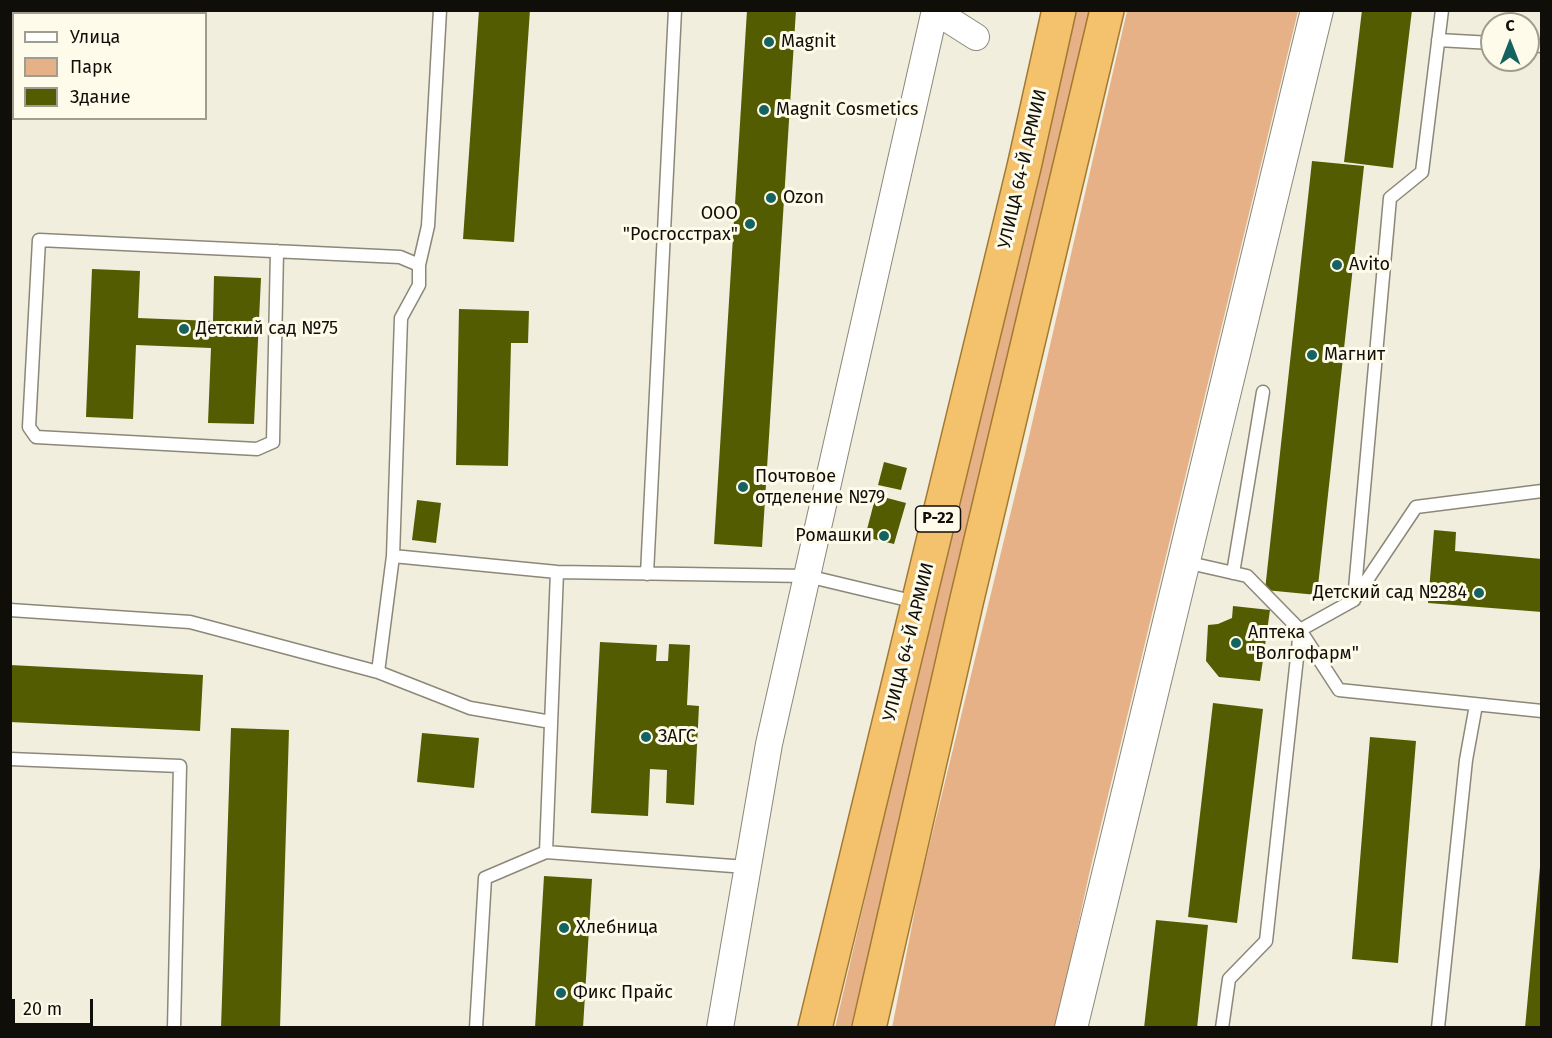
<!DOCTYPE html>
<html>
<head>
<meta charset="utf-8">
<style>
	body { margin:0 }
	#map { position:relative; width:1552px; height:1038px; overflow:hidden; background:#f1eedd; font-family:"Fira Sans",sans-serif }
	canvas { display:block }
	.frame { position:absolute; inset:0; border:12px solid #100e09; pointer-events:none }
	.legend { position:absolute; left:12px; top:12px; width:195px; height:108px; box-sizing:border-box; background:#fefbea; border:2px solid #9f9c90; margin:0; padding:8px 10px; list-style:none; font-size:18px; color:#100e09 }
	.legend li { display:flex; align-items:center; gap:12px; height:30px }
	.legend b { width:30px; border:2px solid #9f9c90 }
	.north { position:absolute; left:1480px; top:12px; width:60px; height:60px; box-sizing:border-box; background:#fefbea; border:2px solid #9f9c90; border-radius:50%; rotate:0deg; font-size:16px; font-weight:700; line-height:24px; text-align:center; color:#100e09 }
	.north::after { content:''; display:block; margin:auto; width:21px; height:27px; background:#146361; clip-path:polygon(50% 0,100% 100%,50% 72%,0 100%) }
	.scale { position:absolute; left:12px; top:999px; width:81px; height:27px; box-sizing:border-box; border:3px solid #100e09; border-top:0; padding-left:8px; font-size:18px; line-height:21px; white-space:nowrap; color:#100e09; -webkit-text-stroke:4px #fefbea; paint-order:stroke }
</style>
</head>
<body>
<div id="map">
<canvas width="1552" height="1038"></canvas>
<div class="frame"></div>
<ul class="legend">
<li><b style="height:8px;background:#fff"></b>Улица</li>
<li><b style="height:16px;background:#e7b188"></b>Парк</li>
<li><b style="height:16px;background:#535c00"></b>Здание</li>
</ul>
<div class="north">С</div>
<div class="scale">20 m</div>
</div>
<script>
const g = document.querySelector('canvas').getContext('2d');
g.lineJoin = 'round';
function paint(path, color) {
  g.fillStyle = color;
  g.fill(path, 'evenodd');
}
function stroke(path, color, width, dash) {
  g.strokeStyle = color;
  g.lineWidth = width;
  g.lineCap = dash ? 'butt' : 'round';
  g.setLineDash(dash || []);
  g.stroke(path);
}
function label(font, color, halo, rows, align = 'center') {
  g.font = font + ' "Fira Sans",sans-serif';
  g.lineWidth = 6;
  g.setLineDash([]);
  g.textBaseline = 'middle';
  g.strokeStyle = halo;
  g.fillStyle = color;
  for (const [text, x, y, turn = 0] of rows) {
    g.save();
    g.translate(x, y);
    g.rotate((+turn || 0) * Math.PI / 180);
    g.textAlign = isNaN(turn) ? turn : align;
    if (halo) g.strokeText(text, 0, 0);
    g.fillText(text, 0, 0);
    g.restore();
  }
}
const green = new Path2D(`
	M1071,11H1093L851,1027L835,1028Z
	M1127,11H1298L1090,870L1056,1027L892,1028L920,884L1025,454Z`);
const building = new Path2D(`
	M106,10H157V14H106Z
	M479,10H530L514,242L463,239Z
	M747,10H796L762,547L714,544Z
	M1362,10H1412L1393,168L1344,162Z
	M1312,161L1364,166L1317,595L1265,590Z
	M92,269L140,271L138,318L213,321L214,276L261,278L254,424L208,423L211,348L136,345L133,419L86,417Z
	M459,309L529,311L528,343H511L508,466L456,465Z
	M884,462L907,468L901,490L878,485Z
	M876,495L906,503L894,544L865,537Z
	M417,500L441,503L436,543L412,540Z
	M1434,530L1456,532L1455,551L1542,559V612L1428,603Z
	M1233,606L1270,610L1260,681L1219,677L1206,661L1208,625L1218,624L1232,618Z
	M600,642L657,645L656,661H668L669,644L690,645L687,705L699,706L694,805L666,803L667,770L650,769L648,816L591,813Z
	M10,665L203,675L200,731L10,722Z
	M1213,703L1263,709L1237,923L1188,917Z
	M231,728L289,730L280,1028H221Z
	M422,733L479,738L474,788L417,782Z
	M1370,737L1416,741L1398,963L1352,959Z
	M1540,867L1542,1028H1525Z
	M544,876L592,879L583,1028H535Z
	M1156,920L1208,925L1197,1028H1144Z`);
const service = new Path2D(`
	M186,14L187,10
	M1438,40L1492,43
	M1528,45L1542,46
	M277,251L273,442L257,449L36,437L29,427L39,240L400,257L419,265V285L401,318L393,556L557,572L807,576L916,602
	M419,265L428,226L440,10
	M393,556L378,672L470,708L551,722
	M1185,562L1247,576L1300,630L1339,690L1542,711
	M557,572L546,852L746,867
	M1233,573L1263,392
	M647,574L675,10
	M1355,598L1416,507L1542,491
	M10,610L190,622L378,672
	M10,759L180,766L174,1028
	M476,1028L485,878L546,852
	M1222,1028L1229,979L1266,941L1300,630L1354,600L1390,198L1422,172L1442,10
	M1438,1028L1466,760L1476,705`);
const minor = new Path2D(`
	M935,11L976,37
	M720,1028L769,744L935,10`);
const tertiary = new Path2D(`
	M1071,1028L1317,10`);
const trunk = new Path2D(`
	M815,1028L1024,167L1059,10
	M869,1028L967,599L1107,10`);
const markers = [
	[769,42,6,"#146361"],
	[764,110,6,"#146361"],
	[771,198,6,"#146361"],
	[750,224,6,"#146361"],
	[1337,265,6,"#146361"],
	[184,329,6,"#146361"],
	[1312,355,6,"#146361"],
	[743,487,6,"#146361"],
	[884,536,6,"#146361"],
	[1479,593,6,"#146361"],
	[1236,643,6,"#146361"],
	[646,737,6,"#146361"],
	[564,928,6,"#146361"],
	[561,993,6,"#146361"]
];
const shields = [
	[938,519,45]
];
const shieldNames = [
	["Р-22",938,519]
];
const poiNames = [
	["Magnit",781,42],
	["Magnit Cosmetics",776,110],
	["Ozon",783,198],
	["ООО",738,214,"right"],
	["\"Росгосстрах\"",738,235,"right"],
	["Avito",1349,265],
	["Детский сад №75",196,329],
	["Магнит",1324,355],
	["Почтовое",755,477],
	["отделение №79",755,498],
	["Ромашки",872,536,"right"],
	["Детский сад №284",1467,593,"right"],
	["Аптека",1248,633],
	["\"Волгофарм\"",1248,654],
	["ЗАГС",658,737],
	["Хлебница",576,928],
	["Фикс Прайс",573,993]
];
const streetNames = [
	["УЛИЦА 64-Й АРМИИ",1023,169,-77],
	["УЛИЦА 64-Й АРМИИ",909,642,-76]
];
paint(green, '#e7b188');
paint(building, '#535c00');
stroke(service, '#8b8879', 15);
stroke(minor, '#8b8879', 28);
stroke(tertiary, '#8b8879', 34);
stroke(trunk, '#a27931', 36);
stroke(service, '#fff', 12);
stroke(minor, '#fff', 26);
stroke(tertiary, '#fff', 32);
stroke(trunk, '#f4c26c', 33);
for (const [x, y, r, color] of markers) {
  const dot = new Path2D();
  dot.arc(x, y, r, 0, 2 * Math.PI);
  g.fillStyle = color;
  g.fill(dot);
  stroke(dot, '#fefbea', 2);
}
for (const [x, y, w] of shields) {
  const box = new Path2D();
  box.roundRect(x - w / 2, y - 13, w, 26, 4.5);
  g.fillStyle = '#fefbea';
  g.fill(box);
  stroke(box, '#100e09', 1.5);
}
label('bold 16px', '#100e09', null, shieldNames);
label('18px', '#100e09', '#fefbea', poiNames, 'left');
label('18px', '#100e09', '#fefbea', streetNames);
</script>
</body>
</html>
